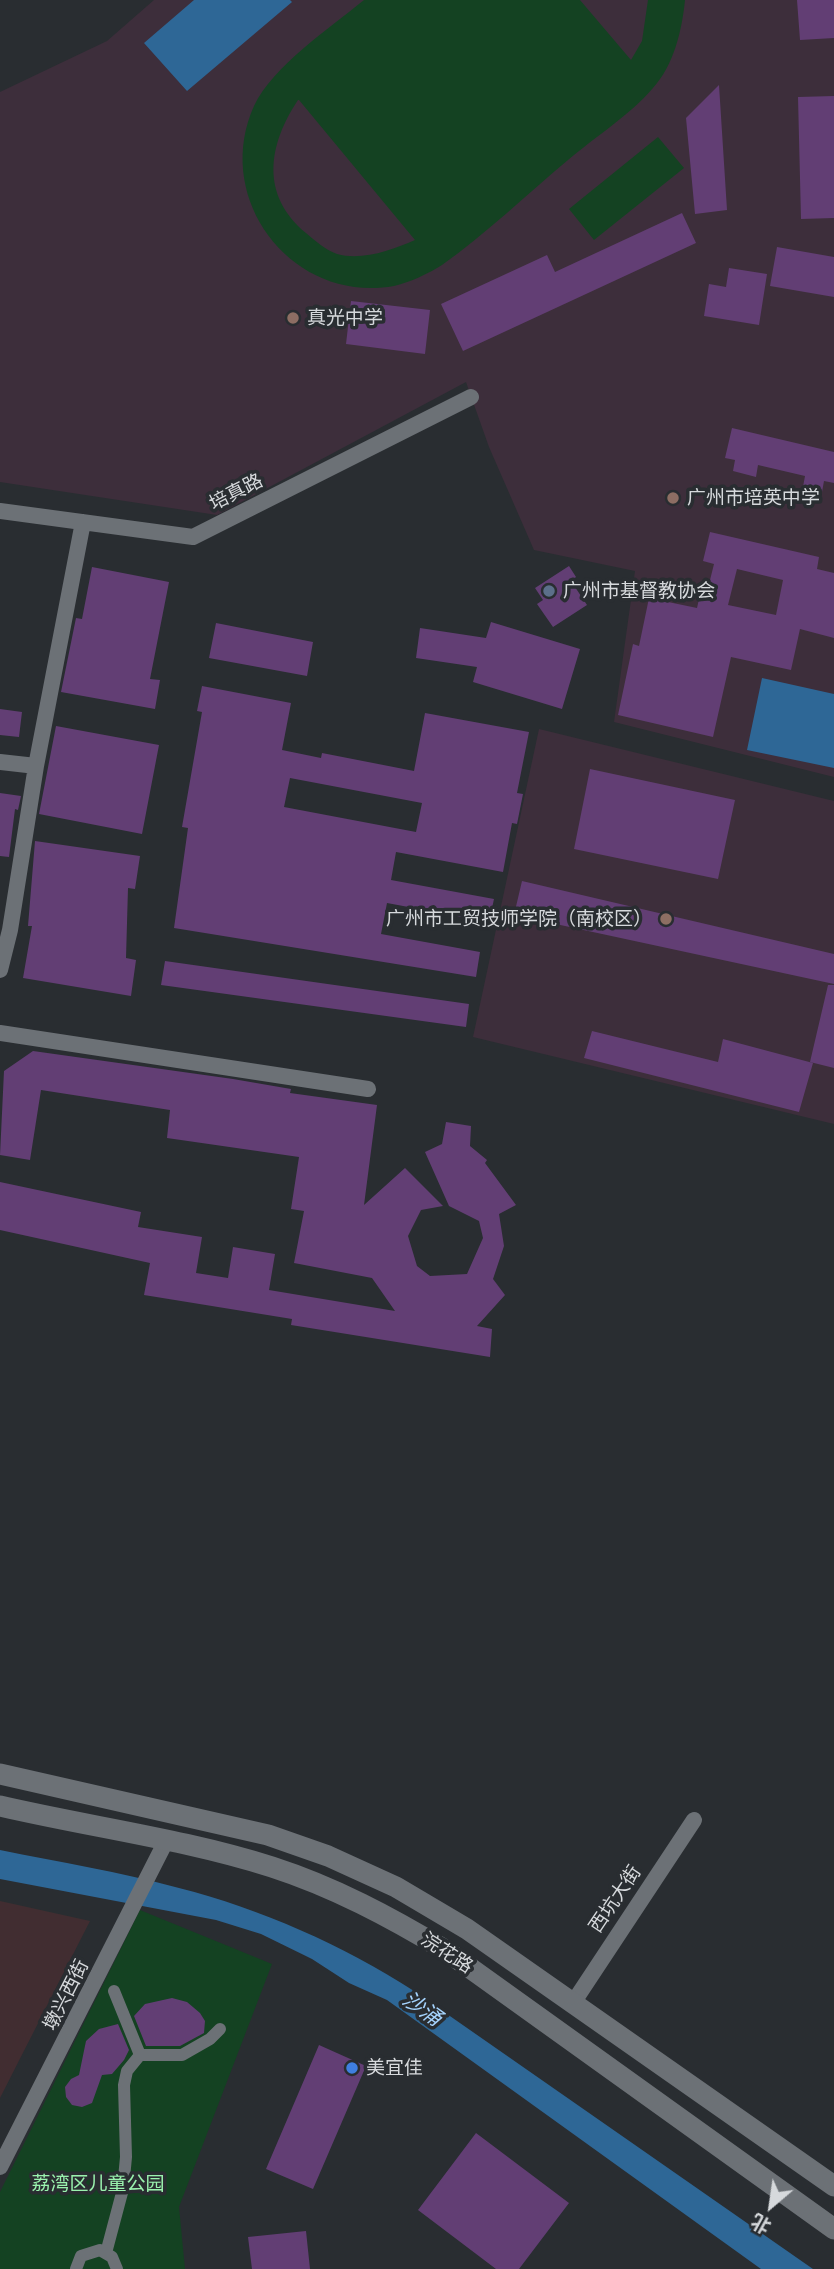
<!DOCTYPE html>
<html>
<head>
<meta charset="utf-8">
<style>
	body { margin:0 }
	#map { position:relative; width:834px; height:2269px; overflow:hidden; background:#292d31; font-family:Lato,"Noto Sans SC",sans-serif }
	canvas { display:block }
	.north { position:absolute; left:736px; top:2171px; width:70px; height:70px; -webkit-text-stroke:5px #292d31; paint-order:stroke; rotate:209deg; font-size:19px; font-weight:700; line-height:28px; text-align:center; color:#d6d9dc }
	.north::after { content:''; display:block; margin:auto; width:24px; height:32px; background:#d6d9dc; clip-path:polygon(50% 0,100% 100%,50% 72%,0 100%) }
</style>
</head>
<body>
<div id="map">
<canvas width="834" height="2269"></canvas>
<div class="north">北</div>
</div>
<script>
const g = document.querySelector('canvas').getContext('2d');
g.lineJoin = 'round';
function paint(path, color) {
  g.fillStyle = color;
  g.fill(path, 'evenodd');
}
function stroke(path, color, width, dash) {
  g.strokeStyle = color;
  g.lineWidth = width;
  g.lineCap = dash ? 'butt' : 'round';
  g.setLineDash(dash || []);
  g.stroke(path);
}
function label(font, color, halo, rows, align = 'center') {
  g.font = font + ' Lato,"Noto Sans SC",sans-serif';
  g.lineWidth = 7;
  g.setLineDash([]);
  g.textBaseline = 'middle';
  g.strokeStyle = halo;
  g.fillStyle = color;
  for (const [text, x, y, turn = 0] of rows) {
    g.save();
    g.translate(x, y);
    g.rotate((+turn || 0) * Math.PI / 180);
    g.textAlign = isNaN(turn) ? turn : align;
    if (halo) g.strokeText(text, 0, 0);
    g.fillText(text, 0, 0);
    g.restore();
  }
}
const industrial = new Path2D(`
	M0,1901L90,1921L0,2098Z`);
const education = new Path2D(`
	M154,0H834V777L614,722L635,571L534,550L489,447L466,382L217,515L0,482V92L107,41Z
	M539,729L834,801V1124L473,1037Z`);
const green = new Path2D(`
	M364,0H580L631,60L642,41L648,0H685C682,30 674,65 653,88C630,115 595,137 568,160C527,194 486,234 442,265C430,273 408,283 394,286C292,304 212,199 254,106C273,66 330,28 364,0ZM298,100H299L415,240C392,250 362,261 337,254C326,250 315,241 306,233C260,195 268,145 298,100Z
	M658,137L684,168L594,240L569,209Z
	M140,1910L272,1964L179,2207L185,2269H0V2192Z`);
const water = new Path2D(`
	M194,0H290L292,2L187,91L144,43Z
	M762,678L834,694V768L747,750Z
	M0,1850C59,1862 120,1872 179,1888C261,1909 343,1945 414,1991L813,2269H761L387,2000L349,1983L312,1959L261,1934L216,1920L0,1879Z`);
const building = new Path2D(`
	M797,0H834V38L800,40Z
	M719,85L727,210L695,214L686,118Z
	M834,96V218L801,219L798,97Z
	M682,213L696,243L463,351L441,304L547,255L555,272Z
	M777,247L834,257V297L770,286Z
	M729,268L767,274L759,325L704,316L709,284L726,287Z
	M351,301L430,310L425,354L346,344Z
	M732,428L834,452V483L824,481L822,492L803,487L805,476L758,465L756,477L733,471L735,460L725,458Z
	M710,532L819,557L817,569L834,573V638L800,629L791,670L731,657L713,737L618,715L633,644L639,646L649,598L697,608L699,599L705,600L714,564L703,561ZM737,569L783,580L776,615L728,605Z
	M569,566L576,577L571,581L587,605L553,627L537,604L543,600L535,588Z
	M92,567L169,582L150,679L160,680L155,709L61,692L76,618L82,619Z
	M491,622L580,649L562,709L473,682L477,667L416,658L420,628L486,638Z
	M216,623L313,642L307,676L209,658Z
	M202,686L291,703L282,750L321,758L322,753L414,771L425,713L529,732L517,793L523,794L517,824L512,823L503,872L396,852L391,880L494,899L489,922L387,903L381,934L480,952L476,977L174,928L188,828L182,827L202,712L197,711ZM290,778L422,803L416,832L284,807Z
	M0,709L22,712L19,737L0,735Z
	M56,726L159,745L142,834L39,814Z
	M590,769L735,800L718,879L574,849Z
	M0,793L21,796L18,810L15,809L9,857L0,856Z
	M35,841L140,856L135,889L128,888L126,958L136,960L131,996L23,978L32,926H28Z
	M522,881L834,954V984L514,915Z
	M165,961L469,1004L466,1027L161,985Z
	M828,985H834V1068L810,1062Z
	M592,1031L718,1062L723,1039L813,1063L799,1112L584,1058Z
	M33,1051L233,1079L291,1089L290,1093L377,1105L364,1205L405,1168L443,1206L421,1210L408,1236L417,1266L430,1276L467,1274L483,1238L479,1221L449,1206L425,1152L442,1144L446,1122L471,1126L470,1146L487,1160L485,1163L516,1205L499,1214L504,1246L493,1279L505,1295L477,1326L492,1329L490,1357L291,1325L292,1319L144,1295L150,1263L0,1230V1182L141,1212L138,1227L202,1237L196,1273L228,1278L233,1247L275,1254L269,1290L395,1311L372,1278L294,1263L304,1211L291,1209L299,1157L167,1138L170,1110L41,1090L30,1160L0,1155L4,1071Z
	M172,1998L187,2002L200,2013L205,2021L204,2033L180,2046H146L134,2016L145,2004Z
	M118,2024L129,2050L124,2060L112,2074L102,2075L92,2103L82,2107L72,2105L66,2097L65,2087L71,2079L79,2075L86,2041L99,2029Z
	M319,2045L366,2066L313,2189L266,2169Z
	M476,2133L569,2203L519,2269H496L418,2210Z
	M306,2231L310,2269H252L248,2237Z`);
const pedestrian = new Path2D(`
	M114,1991L140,2055
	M106,2253L123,2189L126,2157L124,2085L127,2071L140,2055H182L210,2039L220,2029
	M76,2269L81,2256L100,2250L112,2257L117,2269`);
const minor = new Path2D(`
	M0,511L193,537L471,397
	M0,762L36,766
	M0,970L10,930L36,766L83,522
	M0,1033L368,1089
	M573,2003L694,1820
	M0,2167L166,1841`);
const secondary = new Path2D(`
	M0,1774L268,1835L328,1856L396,1887L467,1929L834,2186
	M0,1806C90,1827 184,1839 272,1867C334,1887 390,1917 445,1950L834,2229`);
const markers = [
	[293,318,7,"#8d6e63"],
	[673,498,7,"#8d6e63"],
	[549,591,7,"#5c6f8a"],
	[666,919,7,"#8d6e63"],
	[352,2068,7,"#3f7fe0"]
];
const poiNames = [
	["真光中学",307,318],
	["广州市培英中学",687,498],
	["广州市基督教协会",563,591],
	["广州市工贸技师学院（南校区）",652,919,"right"],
	["美宜佳",366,2068]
];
const streetNames = [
	["培真路",236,492,-27],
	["西坑大街",615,1899,-56],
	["浣花路",447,1953,33],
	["墩兴西街",66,1995,-63]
];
const parkNames = [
	["荔湾区儿童公园",98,2184]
];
const waterNames = [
	["沙涌",422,2009,35]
];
paint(industrial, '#412d31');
paint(education, '#3d2e3b');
paint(green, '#144222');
paint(water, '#2e6796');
paint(building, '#623e74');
stroke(pedestrian, '#6c7176', 12);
stroke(minor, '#6c7176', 16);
stroke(secondary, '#6c7176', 21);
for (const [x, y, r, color] of markers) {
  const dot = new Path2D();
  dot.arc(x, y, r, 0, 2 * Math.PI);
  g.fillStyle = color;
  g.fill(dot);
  stroke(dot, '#292d31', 2.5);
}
label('19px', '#d6d9dc', '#292d31', poiNames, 'left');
label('19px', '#d6d9dc', '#292d31', streetNames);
label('19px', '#9af2ae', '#292d31', parkNames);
label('italic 21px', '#a5d3fd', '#292d31', waterNames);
</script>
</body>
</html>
